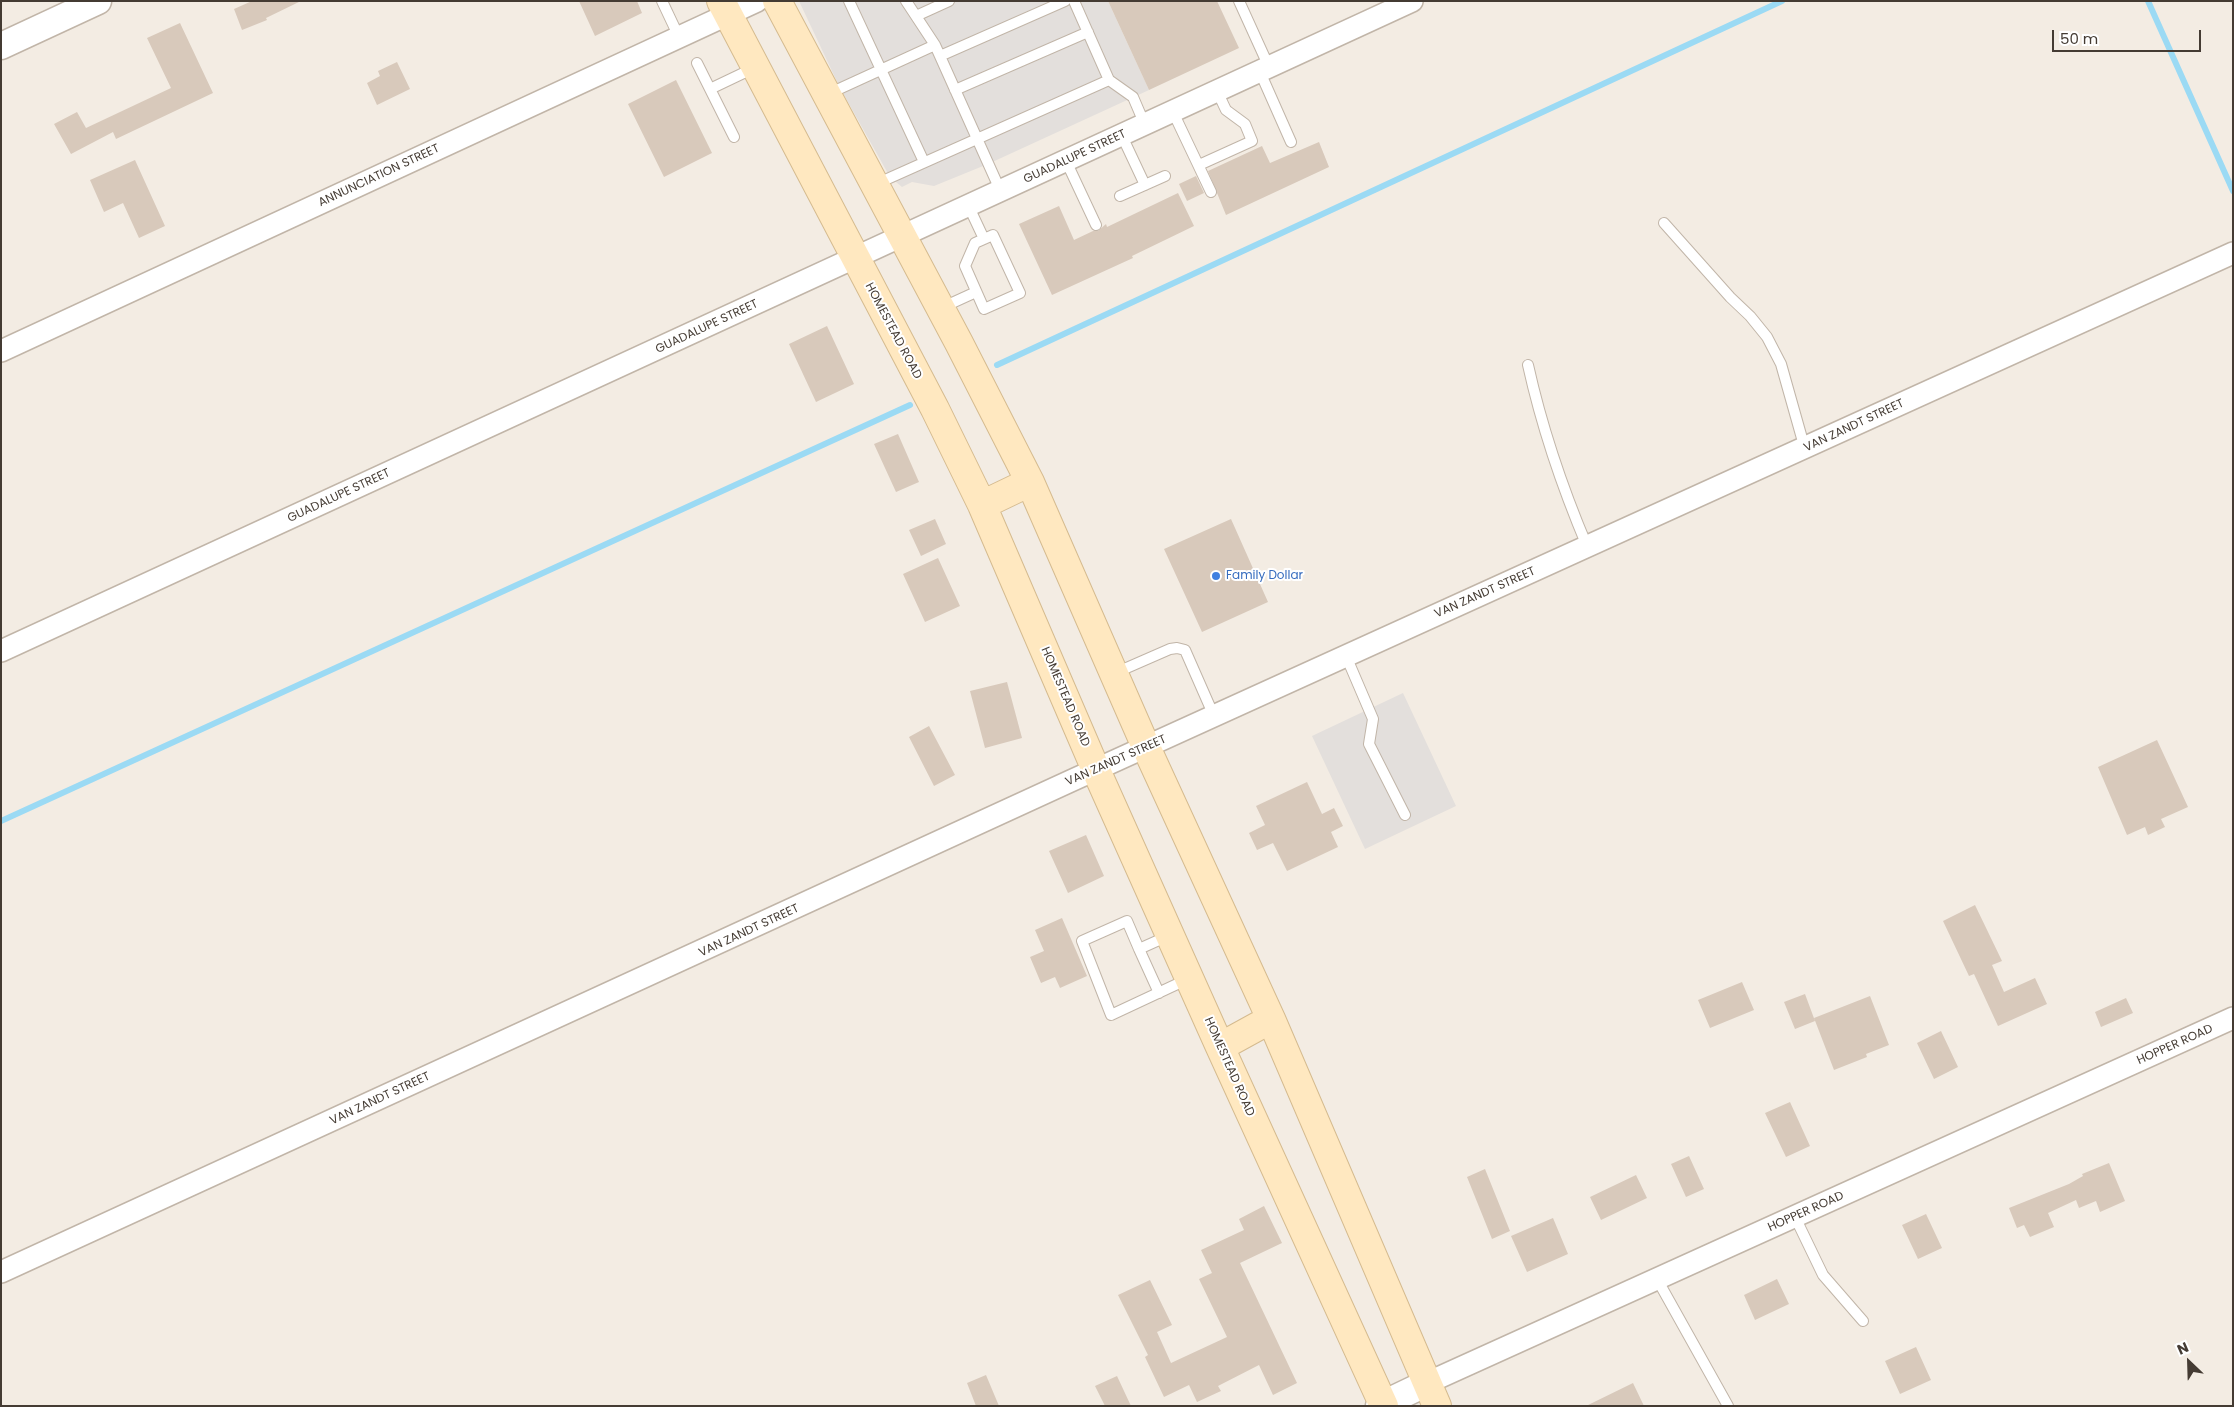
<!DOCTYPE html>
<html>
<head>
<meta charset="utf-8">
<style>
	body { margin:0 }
	#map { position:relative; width:2234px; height:1407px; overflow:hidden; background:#f3ece3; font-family:Poppins,sans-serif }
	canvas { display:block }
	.frame { position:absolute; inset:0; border:2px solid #443b33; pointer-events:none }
	.north { position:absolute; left:2164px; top:1337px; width:50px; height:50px; -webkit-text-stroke:4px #fff; paint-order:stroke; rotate:336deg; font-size:14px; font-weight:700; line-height:20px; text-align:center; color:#443b33 }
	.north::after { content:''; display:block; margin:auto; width:18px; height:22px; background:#443b33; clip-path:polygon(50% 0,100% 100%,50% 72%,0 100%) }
	.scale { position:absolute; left:2052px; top:30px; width:149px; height:22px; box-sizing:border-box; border:2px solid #443b33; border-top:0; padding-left:6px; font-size:15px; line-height:18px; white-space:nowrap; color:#443b33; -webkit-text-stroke:4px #fff; paint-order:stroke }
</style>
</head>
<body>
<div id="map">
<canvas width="2234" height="1407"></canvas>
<div class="frame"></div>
<div class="north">N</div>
<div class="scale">50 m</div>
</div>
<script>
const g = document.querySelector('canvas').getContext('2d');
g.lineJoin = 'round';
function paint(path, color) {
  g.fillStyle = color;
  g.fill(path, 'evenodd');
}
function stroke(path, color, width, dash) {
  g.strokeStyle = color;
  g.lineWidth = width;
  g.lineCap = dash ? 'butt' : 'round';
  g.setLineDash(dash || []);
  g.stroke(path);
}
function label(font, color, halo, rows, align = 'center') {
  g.font = font + ' Poppins,sans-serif';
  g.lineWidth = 4;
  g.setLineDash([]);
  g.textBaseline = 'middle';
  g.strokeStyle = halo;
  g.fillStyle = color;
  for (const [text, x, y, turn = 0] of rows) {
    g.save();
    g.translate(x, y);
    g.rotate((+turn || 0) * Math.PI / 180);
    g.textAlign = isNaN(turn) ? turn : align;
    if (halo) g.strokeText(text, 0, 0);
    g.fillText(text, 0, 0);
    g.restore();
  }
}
const parking = new Path2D(`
	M799,1H1108L1149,90L988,164L934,186L912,182L902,187L890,177L840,88Z
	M1403,693L1456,806L1365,849L1312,736Z`);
const stream = new Path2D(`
	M2148,1L2233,191
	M997,365L1782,1
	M1,821L910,405`);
const building = new Path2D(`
	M252,1H301L266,18L267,20L242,30L234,9Z
	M579,1H637L642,13L595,36Z
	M1108,1H1217L1239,48L1149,90Z
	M180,23L213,93L116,139L113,132L71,154L54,124L77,112L86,128L171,88L147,38Z
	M397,62L410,89L377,105L367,83L380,76L378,71Z
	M676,80L712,153L664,177L628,104Z
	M1319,142L1329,167L1226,215L1208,171L1262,146L1270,163Z
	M135,160L165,226L139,238L123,203L104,212L90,180Z
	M1196,176L1204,193L1187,201L1179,184Z
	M1178,193L1194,226L1132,256L1133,258L1052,295L1019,224L1059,206L1074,240L1093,231H1098L1106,224L1107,227Z
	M827,326L854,384L816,402L789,344Z
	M898,434L919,482L896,492L874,444Z
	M935,519L946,544L921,556L909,530Z
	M1231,519L1268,602L1202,632L1164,549Z
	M938,558L960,606L925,622L903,574Z
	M1007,682L1022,738L985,748L970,691Z
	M929,726L955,775L934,786L909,737Z
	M2157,740L2188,807L2161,819L2165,827L2148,835L2145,827L2127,835L2098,767Z
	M1307,782L1322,814L1334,808L1343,826L1331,832L1338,847L1287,871L1273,843L1257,850L1249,833L1265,825L1256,806Z
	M1086,835L1104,876L1068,893L1049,851Z
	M1975,905L2002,961L1992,965L2004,992L2035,978L2047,1004L1998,1026L1974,974L1969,976L1943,921Z
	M1062,918L1087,976L1060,988L1055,977L1041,983L1030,957L1044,951L1035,930Z
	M1742,982L1754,1010L1710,1028L1698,1000Z
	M1805,994L1815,1021L1795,1029L1784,1002Z
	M1870,996L1889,1045L1866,1054L1867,1057L1834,1070L1814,1018Z
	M2126,998L2133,1013L2101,1027L2095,1012Z
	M1941,1031L1958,1067L1934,1079L1917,1043Z
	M1790,1102L1810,1146L1786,1157L1765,1113Z
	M1689,1156L1704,1189L1686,1197L1671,1164Z
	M2109,1163L2125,1201L2100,1212L2096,1201L2079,1208L2076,1200L2048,1213L2054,1227L2030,1237L2024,1225L2017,1228L2009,1208L2069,1184L2083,1176L2082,1174Z
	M1485,1169L1510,1231L1492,1239L1467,1177Z
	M1636,1175L1647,1198L1601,1220L1590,1197Z
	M1264,1206L1282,1243L1240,1263L1297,1383L1273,1395L1259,1365L1218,1386L1221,1391L1197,1402L1189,1385L1164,1397L1145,1357L1148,1355L1118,1295L1150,1280L1172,1325L1157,1332L1171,1363L1227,1337L1199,1279L1212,1273L1201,1250L1244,1230L1239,1219Z
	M1926,1214L1942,1248L1918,1259L1902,1225Z
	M1553,1218L1568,1254L1527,1272L1511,1236Z
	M1777,1279L1789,1304L1755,1320L1744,1295Z
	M1916,1347L1931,1380L1900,1394L1885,1361Z
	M986,1375L999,1406H976L967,1383Z
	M1117,1376L1131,1406H1105L1095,1386Z
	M1633,1383L1644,1406H1586Z`);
const service = new Path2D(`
	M662,1L679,37
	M849,1L924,162
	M906,1L935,45L1001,192
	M1239,1L1269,67
	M916,16L949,1
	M940,56L1065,1
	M697,63L734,137
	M1260,72L1291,142
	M1109,80L1133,97L1145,125
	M710,89L754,68
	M955,90L1088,32
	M828,94L935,45
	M1173,112L1211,192
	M1122,136L1145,185
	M1066,161L1096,225
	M1199,165L1252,141L1245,124L1226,110L1217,91
	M876,184L1109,80L1074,1
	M1120,196L1165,176
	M969,207L984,239
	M1664,223L1730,297L1750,316L1767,337L1781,364L1805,449
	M993,235L1020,293L984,309L965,266L975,243Z
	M941,308L976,292
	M1528,365C1542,428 1562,487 1587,546
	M1346,656L1373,719L1369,744L1405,815
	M1115,673L1170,649L1177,648L1185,650L1214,716
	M1168,936L1139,949L1127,921L1082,941L1111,1015L1188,979
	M1139,949L1159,993
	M1795,1217L1823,1275L1863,1321
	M1657,1279L1728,1406`);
const minor = new Path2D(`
	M1,351L757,1
	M1,651L1412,1
	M1,1272L1075,779L2233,253
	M1427,1383L2233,1018`);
const tertiary = new Path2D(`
	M1,46L98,1
	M1379,1406L1427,1383`);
const secondary = new Path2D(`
	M721,1L935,409L982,505L1096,770L1220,1047L1384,1406
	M777,1L959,343L1030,482L1146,747L1271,1019L1437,1406
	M982,505L1030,482
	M1220,1047L1271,1019`);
const markers = [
	[1216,576,5,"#3f7fe0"]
];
const streetNames = [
	["GUADALUPE STREET",1075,157,-25],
	["ANNUNCIATION STREET",379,176,-25],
	["GUADALUPE STREET",707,327,-25],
	["HOMESTEAD ROAD",893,331,62],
	["VAN ZANDT STREET",1854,426,-25],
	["GUADALUPE STREET",339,496,-25],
	["VAN ZANDT STREET",1485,593,-24],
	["HOMESTEAD ROAD",1065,697,67],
	["VAN ZANDT STREET",1116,761,-24],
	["VAN ZANDT STREET",749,931,-25],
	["HOPPER ROAD",2175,1045,-24],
	["HOMESTEAD ROAD",1229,1067,66],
	["VAN ZANDT STREET",380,1099,-25],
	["HOPPER ROAD",1806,1212,-24]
];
const shopNames = [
	["Family Dollar",1226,576]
];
paint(parking, '#e3dfdc');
stroke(stream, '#9bdaf4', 6);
paint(building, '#d8c9bb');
stroke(service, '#c1b5a8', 12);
stroke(minor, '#c1b5a8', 24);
stroke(tertiary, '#c1b5a8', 29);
stroke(secondary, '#d5bb8f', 30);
stroke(service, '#fff', 10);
stroke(minor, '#fff', 21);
stroke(tertiary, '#fff', 26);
stroke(secondary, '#ffe8c0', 28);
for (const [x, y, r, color] of markers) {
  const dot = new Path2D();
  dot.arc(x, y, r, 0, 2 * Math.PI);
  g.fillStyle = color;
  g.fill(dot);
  stroke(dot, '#fff', 2);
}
label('12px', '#443b33', '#fff', streetNames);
label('12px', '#366cbe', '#fff', shopNames, 'left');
</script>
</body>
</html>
